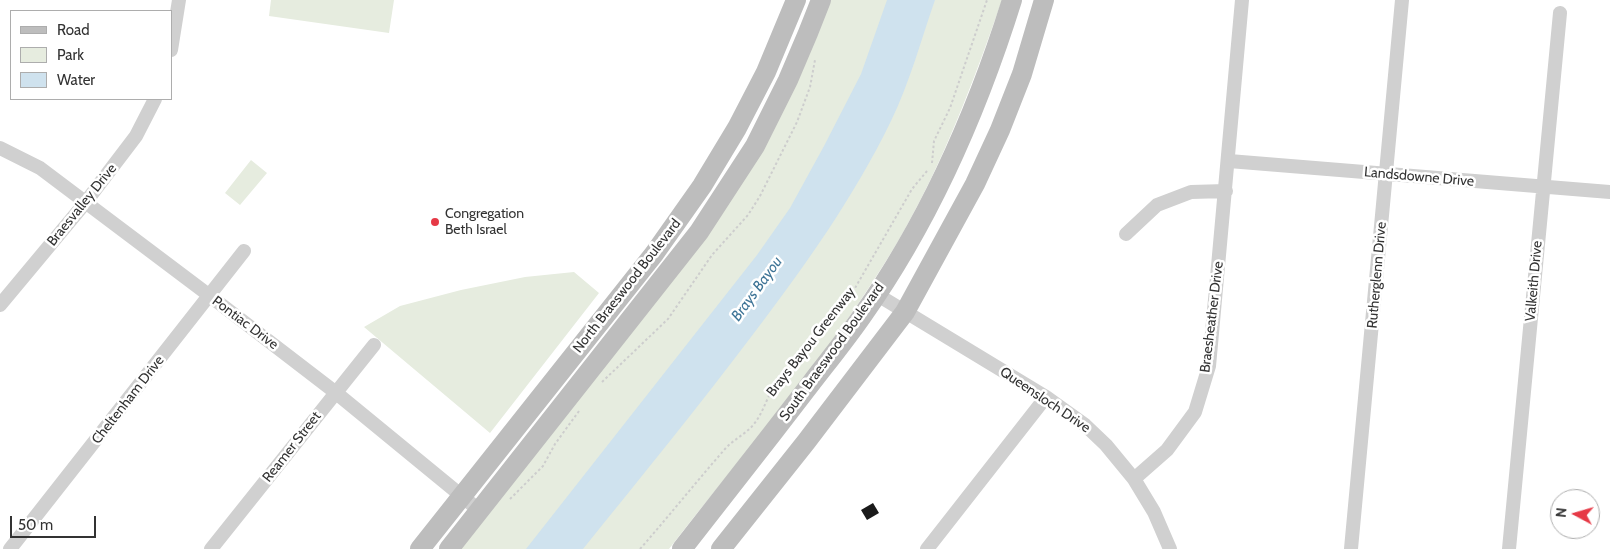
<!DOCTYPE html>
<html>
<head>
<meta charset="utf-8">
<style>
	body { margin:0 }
	#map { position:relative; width:1610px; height:549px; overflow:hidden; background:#fff; font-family:Cabin,sans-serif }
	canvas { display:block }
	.legend { position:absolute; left:10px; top:10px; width:162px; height:90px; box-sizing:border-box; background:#fff; border:1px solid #adadad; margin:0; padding:6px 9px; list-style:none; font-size:15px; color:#333 }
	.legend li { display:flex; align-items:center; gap:10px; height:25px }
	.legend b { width:25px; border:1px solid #adadad }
	.north { position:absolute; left:1550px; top:489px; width:50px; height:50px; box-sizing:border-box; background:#fff; border:1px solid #adadad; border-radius:50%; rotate:276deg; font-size:14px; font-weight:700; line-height:20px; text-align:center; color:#333 }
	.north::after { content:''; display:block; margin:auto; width:18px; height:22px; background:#e63946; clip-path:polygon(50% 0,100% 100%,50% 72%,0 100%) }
	.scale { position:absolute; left:10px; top:516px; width:86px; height:22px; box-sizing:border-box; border:2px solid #333; border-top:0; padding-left:6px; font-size:15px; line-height:18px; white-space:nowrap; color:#333; -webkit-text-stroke:4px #fff; paint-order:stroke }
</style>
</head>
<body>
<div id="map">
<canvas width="1610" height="549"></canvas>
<ul class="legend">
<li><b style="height:6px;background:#bdbdbd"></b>Road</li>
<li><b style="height:14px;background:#e6ecdf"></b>Park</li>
<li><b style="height:14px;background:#cfe2ee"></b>Water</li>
</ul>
<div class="north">N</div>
<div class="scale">50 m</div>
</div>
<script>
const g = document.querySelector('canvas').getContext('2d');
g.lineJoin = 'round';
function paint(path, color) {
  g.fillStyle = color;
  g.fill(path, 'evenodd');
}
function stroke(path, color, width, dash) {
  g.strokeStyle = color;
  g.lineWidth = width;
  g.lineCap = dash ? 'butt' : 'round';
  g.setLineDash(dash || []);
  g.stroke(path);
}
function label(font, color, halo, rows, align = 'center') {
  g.font = font + ' Cabin,sans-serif';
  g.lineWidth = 5;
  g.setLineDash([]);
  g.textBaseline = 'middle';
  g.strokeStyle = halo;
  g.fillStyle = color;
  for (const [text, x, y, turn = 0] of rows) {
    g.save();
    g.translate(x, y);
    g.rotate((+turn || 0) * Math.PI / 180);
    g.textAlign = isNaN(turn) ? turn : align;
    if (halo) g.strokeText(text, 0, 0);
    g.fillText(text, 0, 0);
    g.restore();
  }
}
const green = new Path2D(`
	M271,0H394L389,33L269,16Z
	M829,0H1002C973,83 942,166 897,243C832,352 747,449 669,549H456L689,254Z
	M251,160L267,173L240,205L225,193Z
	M574,272L599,293L490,433L364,327L400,306L461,290L525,277Z`);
const water = new Path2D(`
	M887,0H935C921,40 910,82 891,121C854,197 805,266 754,333C699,406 641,477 583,549H526L757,255L790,208L824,146L861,74Z`);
const building = new Path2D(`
	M873,503L879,513L867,520L861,510Z`);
const path = new Path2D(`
	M932,163L934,141L950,108L987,0
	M602,382L668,319L712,255L748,215L760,196L797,122L810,87L815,60
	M510,499L543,466L555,444L579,411
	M640,549C669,516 696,482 725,449C734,439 746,434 754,424C763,413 766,399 774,387L851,295L912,189L927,171`);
const minor = new Path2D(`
	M171,50L179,0
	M0,148L40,168L210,296L335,392L480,511
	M1229,161L1610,192
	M1126,234L1157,205L1191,192L1226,191
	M876,294L1046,397L1085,425L1106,445L1134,479L1154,512L1170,549
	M0,305L85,203L136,136L155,99
	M1134,479L1167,450L1195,412L1209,366L1242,0
	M10,549L244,251
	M211,549L374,345
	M927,549L1046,397
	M1351,549L1402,0
	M1509,549L1560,13`);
const secondary = new Path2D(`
	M420,549L654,254L702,186L737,128L766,72L796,0
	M449,549L699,232L755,146L788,80L808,33L821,0
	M682,549C725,494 769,438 812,382C829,360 846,339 862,316C930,220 977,112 1012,0
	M721,549L806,442L905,312L975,184L1000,130L1022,74L1044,0`);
const markers = [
	[435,222,5,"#e63946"]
];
const streetNames = [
	["Landsdowne Drive",1419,177,5],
	["Braesvalley Drive",82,205,-51],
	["Rutherglenn Drive",1377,275,-85],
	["Valkeith Drive",1534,281,-85],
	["North Braeswood Boulevard",627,286,-52],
	["Braesheather Drive",1212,317,-83],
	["Pontiac Drive",245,323,37],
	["Brays Bayou Greenway",811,342,-52],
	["South Braeswood Boulevard",832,352,-54],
	["Cheltenham Drive",128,400,-52],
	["Queensloch Drive",1045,400,34],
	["Reamer Street",292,447,-52]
];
const poiNames = [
	["Congregation",445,214],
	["Beth Israel",445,230]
];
const waterNames = [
	["Brays Bayou",757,289,-54]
];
paint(green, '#e6ecdf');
paint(water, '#cfe2ee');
paint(building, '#1a1a1a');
stroke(path, '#cdcdcd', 2, [2.5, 2.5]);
stroke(minor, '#d0d0d0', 14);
stroke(secondary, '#bdbdbd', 20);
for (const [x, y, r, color] of markers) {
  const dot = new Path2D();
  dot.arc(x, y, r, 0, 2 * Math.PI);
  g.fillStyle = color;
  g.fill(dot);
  stroke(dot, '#fff', 2);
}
label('14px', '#333', '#fff', streetNames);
label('14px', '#333', '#fff', poiNames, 'left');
label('italic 15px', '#3f7597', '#fff', waterNames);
</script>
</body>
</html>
